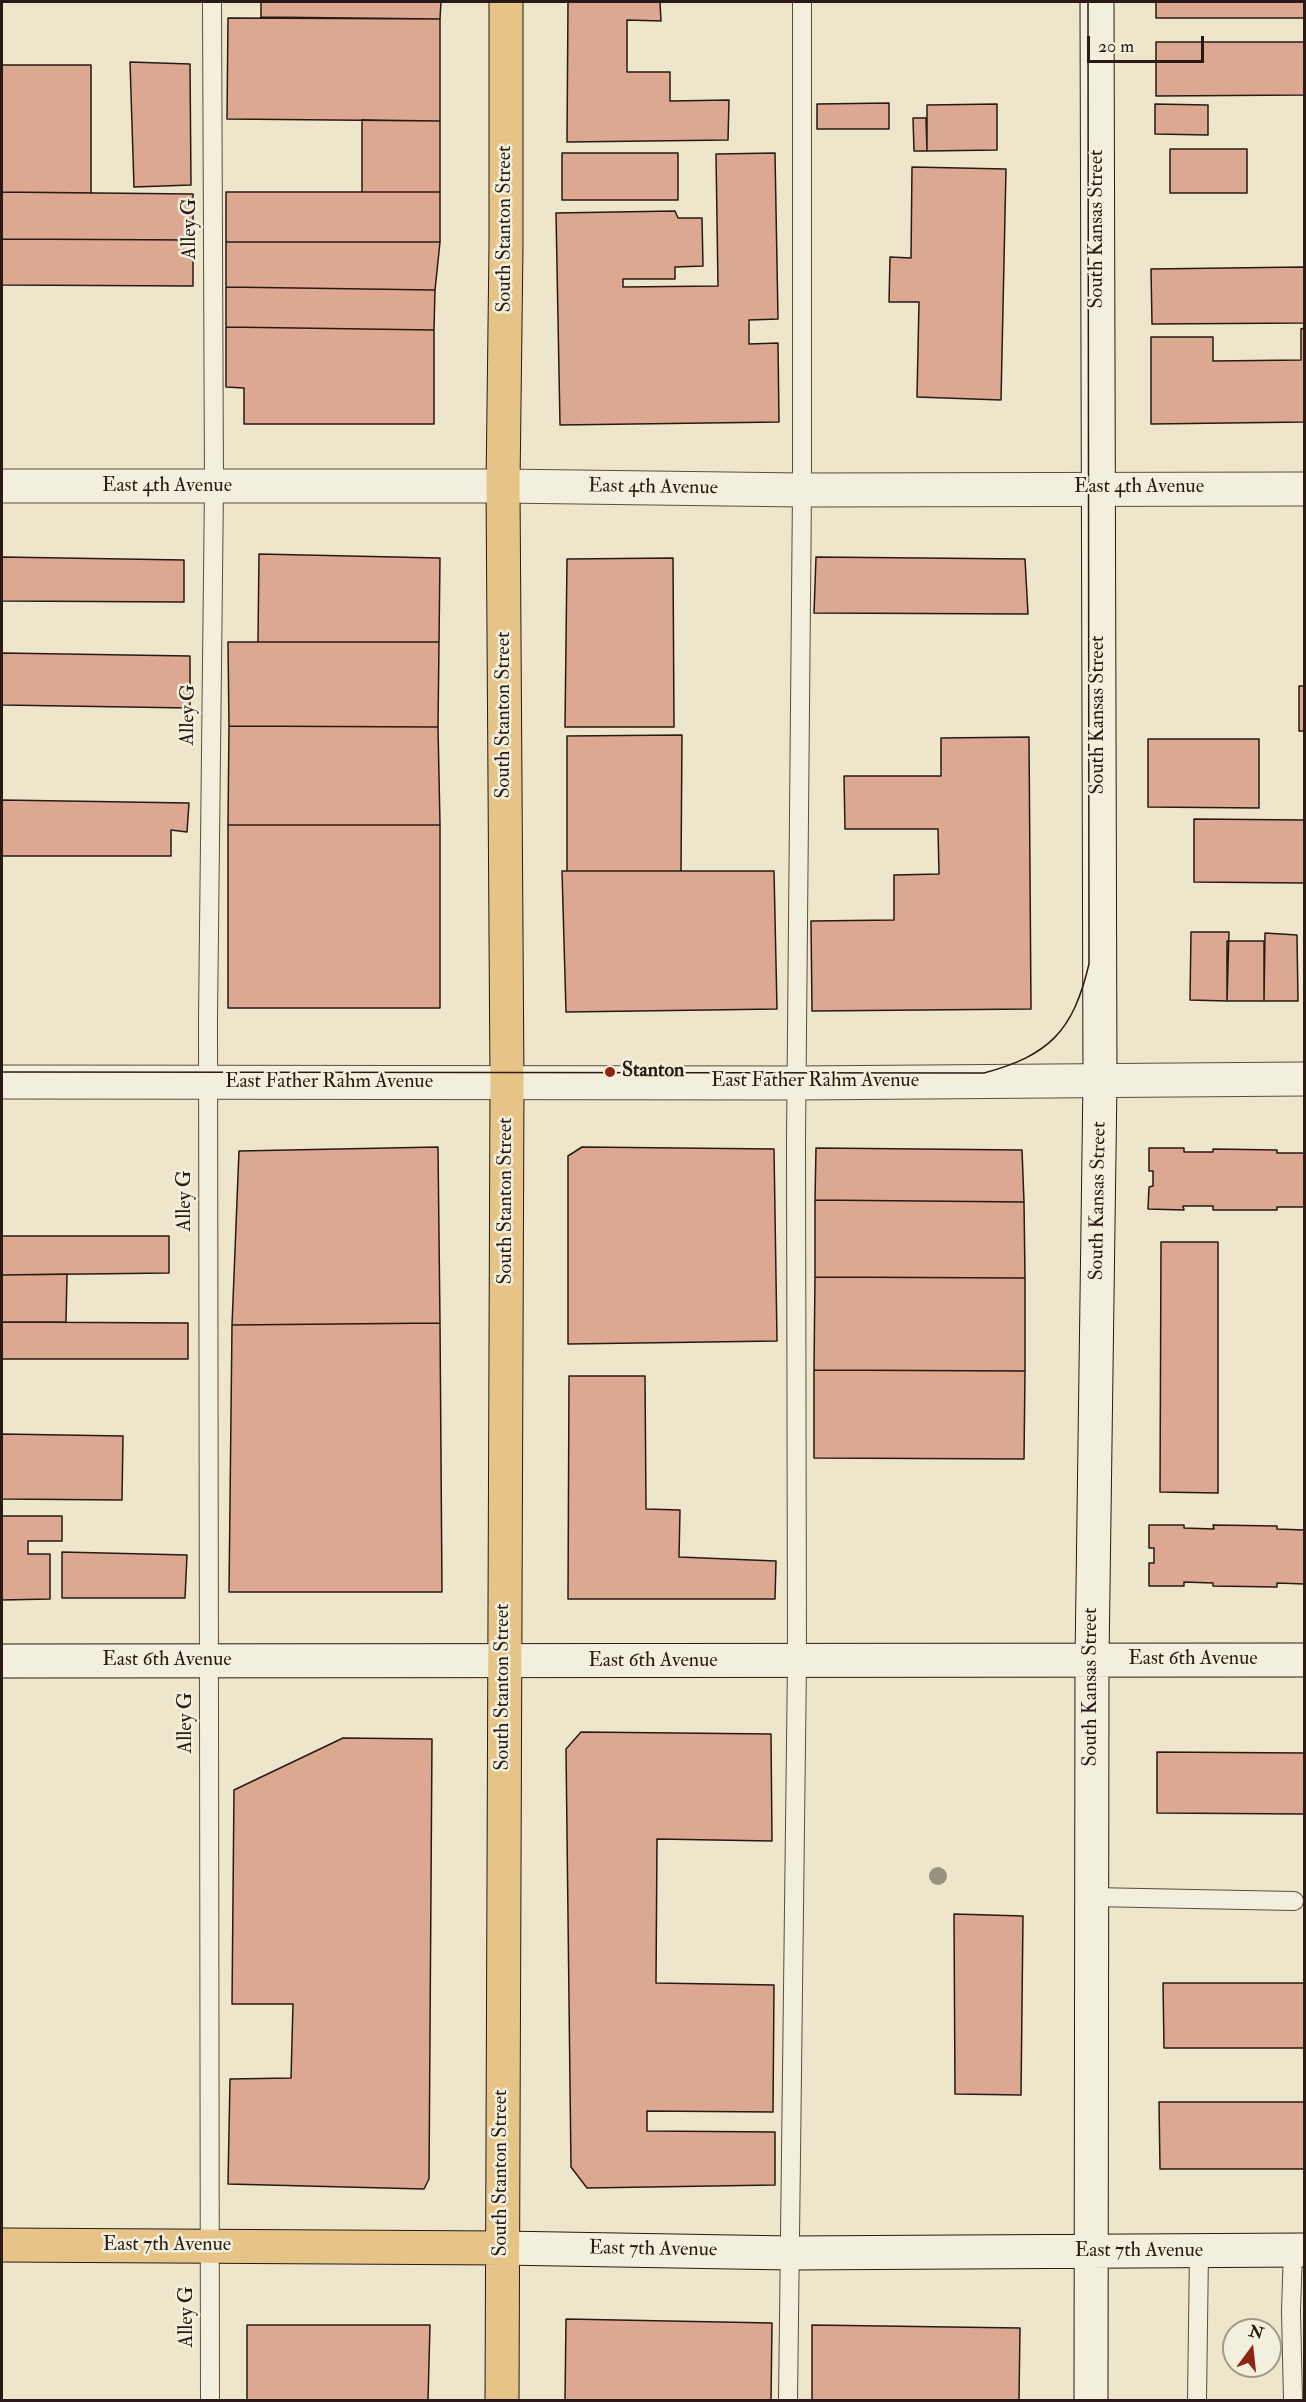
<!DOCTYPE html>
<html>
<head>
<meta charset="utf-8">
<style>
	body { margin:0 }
	#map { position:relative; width:1306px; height:2402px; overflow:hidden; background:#ede6cb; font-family:"IM FELL Double Pica",serif }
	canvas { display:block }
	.frame { position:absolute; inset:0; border:3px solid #291a15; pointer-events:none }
	.north { position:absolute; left:1222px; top:2318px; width:60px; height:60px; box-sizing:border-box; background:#f3efdd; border:2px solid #a29a8d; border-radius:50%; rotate:15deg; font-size:16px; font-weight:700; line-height:24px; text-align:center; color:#291a15 }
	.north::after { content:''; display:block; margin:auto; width:21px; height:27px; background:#8f2418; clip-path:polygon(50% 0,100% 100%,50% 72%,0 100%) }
	.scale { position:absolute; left:1087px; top:36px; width:117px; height:27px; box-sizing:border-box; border:3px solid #291a15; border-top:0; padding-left:8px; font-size:18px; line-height:21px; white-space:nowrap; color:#291a15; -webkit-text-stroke:4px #f3efdd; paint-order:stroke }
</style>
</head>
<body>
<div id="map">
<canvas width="1306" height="2402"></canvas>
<div class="frame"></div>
<div class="north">N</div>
<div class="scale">20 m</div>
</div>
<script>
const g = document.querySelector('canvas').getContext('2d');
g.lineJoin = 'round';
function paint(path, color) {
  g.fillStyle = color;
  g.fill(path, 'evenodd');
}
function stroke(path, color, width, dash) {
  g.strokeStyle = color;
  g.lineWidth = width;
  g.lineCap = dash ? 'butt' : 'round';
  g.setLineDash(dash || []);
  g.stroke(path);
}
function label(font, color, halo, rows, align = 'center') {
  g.font = font + ' "IM FELL Double Pica",serif';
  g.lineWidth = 5;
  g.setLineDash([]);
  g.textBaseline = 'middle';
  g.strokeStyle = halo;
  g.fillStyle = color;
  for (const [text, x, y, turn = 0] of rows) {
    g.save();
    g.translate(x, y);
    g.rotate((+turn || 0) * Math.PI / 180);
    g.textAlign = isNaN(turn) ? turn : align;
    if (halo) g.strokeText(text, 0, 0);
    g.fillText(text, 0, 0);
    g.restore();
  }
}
const building = new Path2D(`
	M261,2H441L440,19L261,17Z
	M568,2H660L661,21L627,20V72H670V101L729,100L728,140L567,142Z
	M1156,2H1304V18H1156Z
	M228,18L440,19V121L227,119Z
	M1156,42H1304V95L1156,96Z
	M130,62L190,64L191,185L134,187Z
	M2,65H91V193L2,192Z
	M889,103V129H817V104Z
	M997,104V150L927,151V105Z
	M1155,104L1208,105V135L1155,134Z
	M913,118H926L927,151H914Z
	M362,120L440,121V192H362Z
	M1170,149H1247V193H1170Z
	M562,153H678V200H562Z
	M775,153L778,319L749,320V344L778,343L779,422L560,425L556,213L675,211L678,218H702L703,266L675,267V279H623V287L718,286L716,154Z
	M912,167L1006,169L1001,400L917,397L919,302H889L890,257L911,258Z
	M2,192L193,194V240L2,239Z
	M226,192H440V242H226Z
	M2,239L193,240V286L2,285Z
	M226,242H440L435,290L226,287Z
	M1304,267V323L1152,324L1151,269Z
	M226,287L435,290L434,330L226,327Z
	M226,327L434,330V424H244V388L226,387Z
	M1304,328V422L1151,424V337H1213V361L1301,360V329Z
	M259,554L440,558L439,642H258Z
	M2,557L184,560V602L2,601Z
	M816,557L1025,559L1028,614L814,613Z
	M673,558L674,727H565L567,559Z
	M228,642H439L438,727L229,726Z
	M2,653L190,656V708L2,705Z
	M1299,686H1304V731H1299Z
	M229,726L438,727L440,825H228Z
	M682,735L681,871H567V736Z
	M1029,737L1031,1009L812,1011L811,921L894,920V875L939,874L938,829H845L844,776H941V738Z
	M1148,739H1259V808L1148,807Z
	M2,800L189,803L187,832L171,830V856H2Z
	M1194,819L1304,820V883L1194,882Z
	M228,825H440V1008H228Z
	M562,871H774L777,1009L566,1012Z
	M1191,932H1229L1227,1001L1190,1000Z
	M1265,933L1297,935L1298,1001H1264Z
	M1227,941H1264V1001H1227Z
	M438,1147L440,1323L232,1325L239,1151Z
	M582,1147L774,1149L777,1341L568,1344V1156Z
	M816,1148L1022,1150L1024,1202L815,1200Z
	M1149,1148H1184V1152H1213V1149L1277,1150V1153H1304V1207H1277V1210H1213V1206H1183L1184,1210L1148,1209L1149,1187L1153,1186V1171H1149Z
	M815,1200L1024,1202L1025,1278L815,1277Z
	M2,1236H169V1273L2,1275Z
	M1161,1242H1218V1493L1160,1492Z
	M67,1274L66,1322H2V1275Z
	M815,1277L1025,1278V1371L814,1370Z
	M2,1322L188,1323V1359H2Z
	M440,1323L442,1592H229L232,1325Z
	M814,1370L1025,1371L1024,1459L814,1458Z
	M569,1376H645L646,1509L680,1510L679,1557L776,1561L775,1599H568Z
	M2,1434L123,1436L122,1500L2,1499Z
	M2,1516H62V1541H28V1554H50V1599L2,1600Z
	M1149,1525H1184V1528L1214,1529L1213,1525L1277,1526V1529L1304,1530V1584L1277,1583V1587L1213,1586V1583L1184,1582V1586H1149V1563H1154V1548H1149Z
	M62,1552L187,1555L185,1598H62Z
	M581,1732L771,1734L772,1841L657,1839L656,1983L774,1985L773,2112L647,2111V2131L775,2132V2185L587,2188L571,2167L566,1749Z
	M343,1738L432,1739L429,2179L424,2189L228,2184L230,2079L291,2078L293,2004H232L234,1790Z
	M1157,1752L1304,1753V1814L1157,1813Z
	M954,1914L1023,1916L1021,2095L955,2094Z
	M1163,1983H1304V2048H1164Z
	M1159,2102H1304V2169H1160Z
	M566,2319L772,2323L771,2400H565Z
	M247,2325H430L428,2400H247Z
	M812,2325L1020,2328L1019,2400H812Z`);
const lane = new Path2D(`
	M1092,1897L1294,1901
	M210,2400L208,1018L214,487L212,2
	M788,2400L797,1662L796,1139L802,490V2
	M1197,2400L1199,2251
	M1293,2400L1291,2311L1293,2250`);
const street = new Path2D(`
	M2,486H503L802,490L1304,489
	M2,1082L797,1083L1304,1079`);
const secondary = new Path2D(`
	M2,1661L1304,1660
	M502,2248L790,2253L1304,2250
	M1091,2400L1092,1660L1100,1080L1097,2`);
const primary = new Path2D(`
	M2,2245L502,2248
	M502,2400L507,1083L503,486L506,246V2`);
const tram = new Path2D(`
	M2,1072L984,1073C1050,1055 1073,1031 1089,964L1088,2`);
const trees = [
	[938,1876]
];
const markers = [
	[610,1072,6,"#8f2418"]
];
const streetNames = [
	["Alley G",191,229,-90],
	["South Stanton Street",506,229,-90],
	["South Kansas Street",1098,229,-90],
	["East 4th Avenue",167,487],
	["East 4th Avenue",653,488,1],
	["East 4th Avenue",1139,488],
	["Alley G",189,715,-89],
	["South Stanton Street",505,715,-90],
	["South Kansas Street",1099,715,-90],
	["East Father Rahm Avenue",815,1082],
	["East Father Rahm Avenue",329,1083],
	["Alley G",186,1201,-90],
	["South Stanton Street",507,1201,-90],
	["South Kansas Street",1099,1201,-89],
	["East 6th Avenue",1193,1660],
	["East 6th Avenue",167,1661],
	["East 6th Avenue",653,1662],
	["South Stanton Street",504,1687,-90],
	["South Kansas Street",1092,1687,-90],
	["Alley G",187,1723,-90],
	["South Stanton Street",502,2173,-90],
	["East 7th Avenue",167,2246],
	["East 7th Avenue",653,2250,1],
	["East 7th Avenue",1139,2252],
	["Alley G",188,2317,-90]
];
const poiNames = [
	["Stanton",622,1072]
];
paint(building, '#dca892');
stroke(building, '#291a15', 1.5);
stroke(lane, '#5a4d42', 20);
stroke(street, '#5a4d42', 35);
stroke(secondary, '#291a15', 35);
stroke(primary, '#291a15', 35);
stroke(lane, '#f3efdd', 18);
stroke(street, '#f3efdd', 33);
stroke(secondary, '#f3efdd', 33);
stroke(primary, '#e6c386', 33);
stroke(tram, '#291a15', 1.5);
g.fillStyle = '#99927c';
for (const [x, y] of trees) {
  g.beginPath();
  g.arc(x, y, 9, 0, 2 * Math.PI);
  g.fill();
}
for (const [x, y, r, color] of markers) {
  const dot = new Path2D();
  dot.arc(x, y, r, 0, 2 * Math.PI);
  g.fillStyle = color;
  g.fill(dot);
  stroke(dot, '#f3efdd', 2);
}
label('20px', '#291a15', '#f3efdd', streetNames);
label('bold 20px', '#291a15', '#f3efdd', poiNames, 'left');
</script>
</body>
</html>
